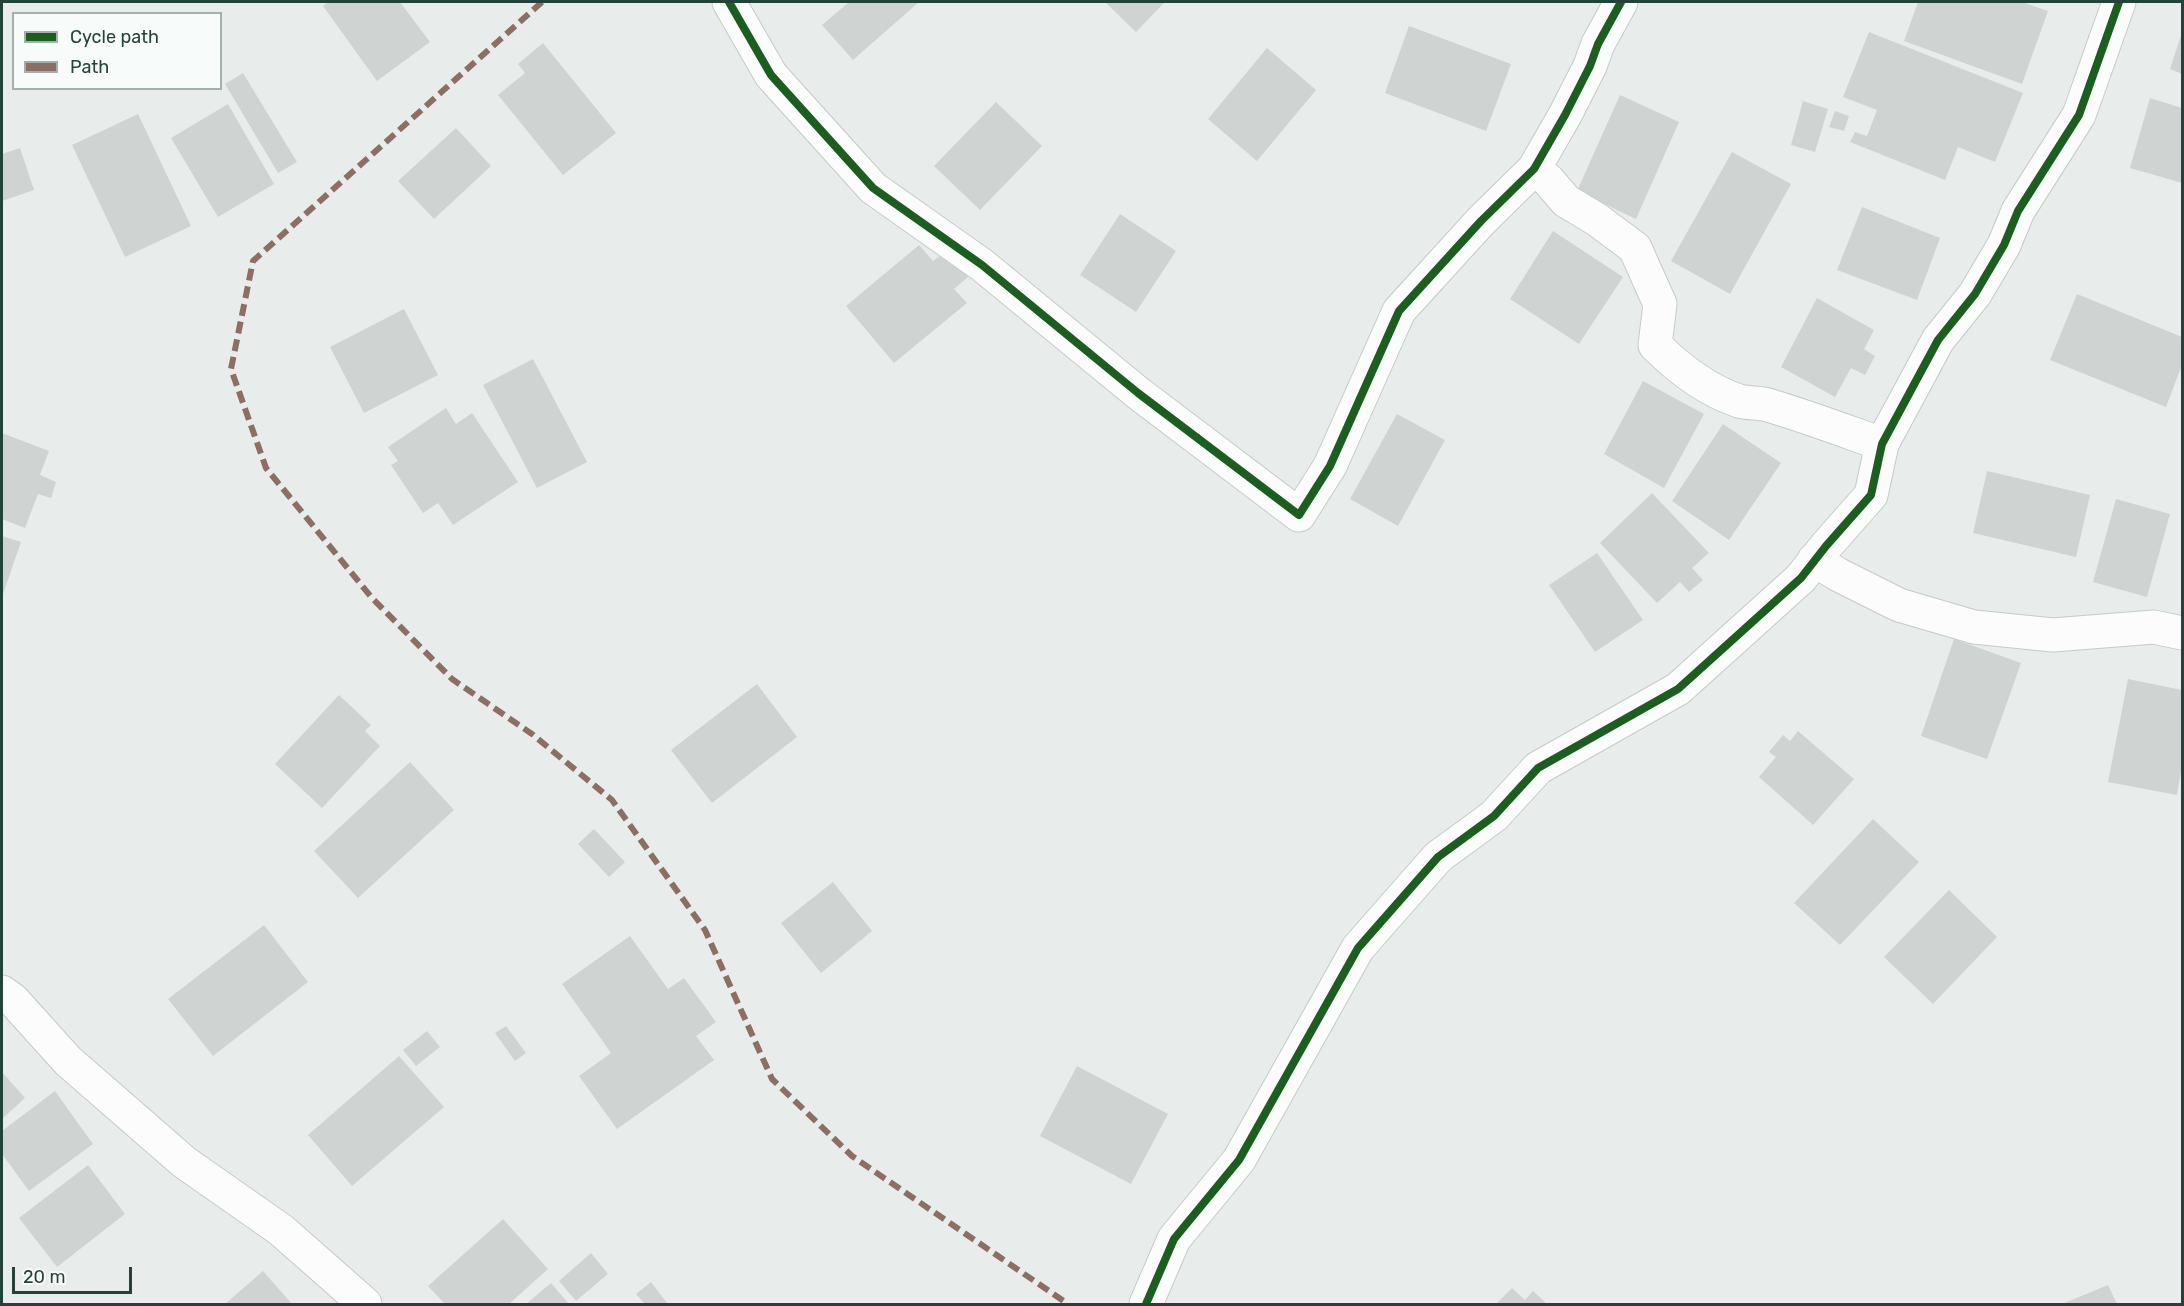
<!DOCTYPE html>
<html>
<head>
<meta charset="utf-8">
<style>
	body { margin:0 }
	#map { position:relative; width:2184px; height:1306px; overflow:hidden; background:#e8edeb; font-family:Rubik,sans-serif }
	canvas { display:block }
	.frame { position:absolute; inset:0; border:3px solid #24423a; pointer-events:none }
	.legend { position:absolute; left:12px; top:12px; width:210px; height:78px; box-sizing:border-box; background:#f7fbf9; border:2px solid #a3b1ad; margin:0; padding:8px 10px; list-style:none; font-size:18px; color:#24423a }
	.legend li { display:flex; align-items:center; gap:12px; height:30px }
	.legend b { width:30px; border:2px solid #a3b1ad }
	.scale { position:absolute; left:12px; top:1267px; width:120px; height:27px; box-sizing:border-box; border:3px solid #24423a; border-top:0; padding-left:8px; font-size:18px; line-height:21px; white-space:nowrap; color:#24423a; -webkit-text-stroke:4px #f7fbf9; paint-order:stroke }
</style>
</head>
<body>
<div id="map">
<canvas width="2184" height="1306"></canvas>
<div class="frame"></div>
<ul class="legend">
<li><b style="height:8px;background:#1b5e20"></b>Cycle path</li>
<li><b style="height:8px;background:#8d6e63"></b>Path</li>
</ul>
<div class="scale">20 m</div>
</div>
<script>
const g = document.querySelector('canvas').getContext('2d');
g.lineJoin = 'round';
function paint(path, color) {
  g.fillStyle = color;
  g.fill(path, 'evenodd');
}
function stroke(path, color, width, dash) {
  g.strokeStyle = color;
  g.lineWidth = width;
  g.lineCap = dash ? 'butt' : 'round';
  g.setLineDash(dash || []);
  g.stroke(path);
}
const building = new Path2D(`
	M328,2H400L430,42L377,81L323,6Z
	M849,2H919L853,60L822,25Z
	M1105,2H1165L1136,32Z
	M1918,2H2022L2048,11L2022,84L1904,41Z
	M1409,26L1511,64L1486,131L1385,93Z
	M1869,32L2023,93L1995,162L1958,147L1945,180L1850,142L1855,132L1867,136L1877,110L1843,97Z
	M2182,32V74L2170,69Z
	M543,43L616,133L563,175L498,95L525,73L518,64Z
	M1267,48L1316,90L1257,161L1208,119Z
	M243,73L297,162L278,173L225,84Z
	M1620,95L1679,122L1636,219L1577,191Z
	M2150,98L2182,108V183L2130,168Z
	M1803,101L1828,109L1815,152L1791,145Z
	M996,102L1042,146L980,210L934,166Z
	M228,104L274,184L218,217L171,138Z
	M1835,111L1849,116L1844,131L1829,127Z
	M138,114L191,226L125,257L72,145Z
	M456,128L491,166L434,219L398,181Z
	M20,148L34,190L2,201V154Z
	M1732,152L1791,184L1730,294L1671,261Z
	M1862,207L1940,238L1917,300L1837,270Z
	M1120,214L1176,251L1136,312L1080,275Z
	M1553,231L1623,277L1579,344L1510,299Z
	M919,245L933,261L946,251L968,277L954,289L967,303L894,363L846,306Z
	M2077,294L2182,337V365L2166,407L2050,360Z
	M1817,298L1874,330L1864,349L1875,356L1865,375L1851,368L1835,397L1781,367Z
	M404,309L438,375L364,413L330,347Z
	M533,359L587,462L537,488L483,385Z
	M1643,381L1704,414L1664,488L1604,454Z
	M446,408L456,424L472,413L518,482L453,525L438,503L423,513L391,465L398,461L388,447Z
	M1397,414L1445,440L1398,526L1350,499Z
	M1723,424L1781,463L1729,540L1672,501Z
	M2,433L49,451L40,475L56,482L51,498L38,494L25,528L2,519Z
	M1987,471L2090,495L2076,557L1973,533Z
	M1652,493L1709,553L1692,568L1703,580L1689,592L1680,582L1657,603L1600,543Z
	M2116,499L2170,514L2147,597L2093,582Z
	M2,536L21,542L2,597Z
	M1597,553L1643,620L1595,652L1549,585Z
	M1954,639L2021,663L1987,759L1921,736Z
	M2128,679L2182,690V765L2177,795L2108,782Z
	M757,684L797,737L712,803L671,750Z
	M339,695L371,725L365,731L380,746L322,808L275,764Z
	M1798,731L1854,779L1813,825L1759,777L1776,757L1769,752L1783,735L1790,741Z
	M410,762L454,810L358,898L314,851Z
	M1873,819L1919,862L1840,945L1794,903Z
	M594,829L625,862L609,877L578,844Z
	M833,882L872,931L821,973L781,923Z
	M1949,890L1997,937L1933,1004L1884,957Z
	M264,925L308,982L213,1056L168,999Z
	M630,936L668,989L684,978L716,1022L696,1036L714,1060L617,1129L579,1076L611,1053L562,984Z
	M506,1026L526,1053L515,1061L495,1033Z
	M427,1031L440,1047L416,1066L403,1050Z
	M399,1056L444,1107L352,1186L308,1135Z
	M1077,1066L1168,1114L1131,1184L1040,1136Z
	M2,1072L25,1098L2,1119Z
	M55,1091L93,1144L29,1191L2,1154V1131Z
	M88,1165L125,1214L57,1267L19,1218Z
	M503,1219L548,1269L509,1304H445L428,1286Z
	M591,1253L608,1274L576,1301L559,1281Z
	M263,1271L292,1304H225Z
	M651,1282L667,1303L665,1304H645L636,1294Z
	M551,1283L569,1304H526Z
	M2108,1285L2117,1304H2062Z
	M1512,1288L1525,1300L1533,1291L1547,1304H1496Z`);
const minor = new Path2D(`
	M729,2L771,75L873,188L982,265L1138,393L1299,515L1330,466L1399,311L1481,221L1534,169L1565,115L1590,66L1598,44L1621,2
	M1534,169L1548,180L1566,201L1596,219L1635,248L1660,304L1655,345C1679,369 1706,390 1739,401C1750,404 1761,402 1771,406C1808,417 1845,431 1882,444
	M1814,560L1839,575L1899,605L1974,627L2053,635L2154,627L2182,633
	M2,992L13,1000L68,1061L184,1162L281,1230L365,1304
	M1146,1304L1174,1239L1239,1160L1358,948L1438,857L1494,816L1538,768L1678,689L1801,578L1826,546L1871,495L1882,444L1938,340L1975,294L2004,245L2018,211L2079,115L2119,2`);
const quiet = new Path2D(`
	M542,2L253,261L231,369L266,468L372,598L452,679L532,734L612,800L705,930L772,1079L852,1156L1068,1304`);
const cycleway = new Path2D(`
	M729,2L771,75L873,188L982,265L1138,393L1299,515L1330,466L1399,311L1481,221L1534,169L1565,115L1590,66L1598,44L1621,2
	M1146,1304L1174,1239L1239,1160L1358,948L1438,857L1494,816L1538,768L1678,689L1801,578L1826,546L1871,495L1882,444L1938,340L1975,294L2004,245L2018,211L2079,115L2119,2`);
paint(building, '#cfd4d2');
stroke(minor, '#c5cac8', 35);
stroke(minor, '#fcfcfc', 33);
stroke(quiet, '#8d6e63', 6, [12, 6]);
stroke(cycleway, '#1b5e20', 8);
</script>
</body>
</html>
